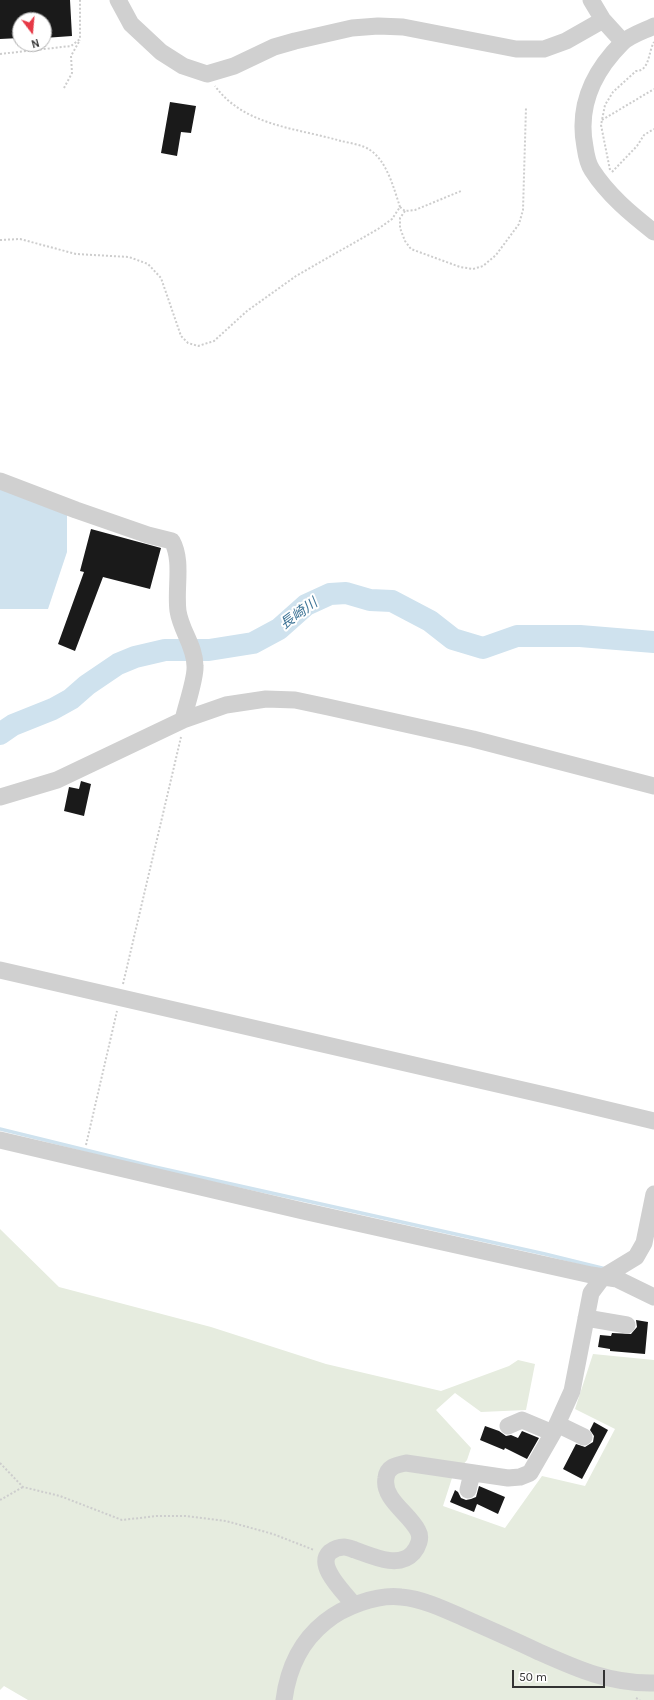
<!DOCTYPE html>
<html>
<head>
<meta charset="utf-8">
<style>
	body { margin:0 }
	#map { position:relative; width:654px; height:1700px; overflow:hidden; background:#fff; font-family:Karla,sans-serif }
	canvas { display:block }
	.north { position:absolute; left:12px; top:12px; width:40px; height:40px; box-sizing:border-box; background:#fff; border:1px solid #adadad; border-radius:50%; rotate:164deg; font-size:11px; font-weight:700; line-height:16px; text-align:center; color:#333 }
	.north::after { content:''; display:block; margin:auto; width:14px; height:18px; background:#e63946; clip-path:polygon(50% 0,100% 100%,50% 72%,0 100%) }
	.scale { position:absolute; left:512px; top:1670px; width:93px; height:18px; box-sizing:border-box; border:2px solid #333; border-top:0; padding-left:5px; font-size:12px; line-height:14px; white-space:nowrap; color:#333; -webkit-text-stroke:3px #fff; paint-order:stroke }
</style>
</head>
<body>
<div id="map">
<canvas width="654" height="1700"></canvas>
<div class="north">N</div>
<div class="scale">50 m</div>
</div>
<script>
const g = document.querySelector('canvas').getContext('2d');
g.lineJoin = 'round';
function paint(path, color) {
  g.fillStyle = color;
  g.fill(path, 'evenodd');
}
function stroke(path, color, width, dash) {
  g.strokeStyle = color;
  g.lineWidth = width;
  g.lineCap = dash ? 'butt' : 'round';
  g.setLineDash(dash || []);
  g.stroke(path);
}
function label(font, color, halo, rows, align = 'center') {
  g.font = font + ' Karla,"Noto Sans JP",sans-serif';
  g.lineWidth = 4;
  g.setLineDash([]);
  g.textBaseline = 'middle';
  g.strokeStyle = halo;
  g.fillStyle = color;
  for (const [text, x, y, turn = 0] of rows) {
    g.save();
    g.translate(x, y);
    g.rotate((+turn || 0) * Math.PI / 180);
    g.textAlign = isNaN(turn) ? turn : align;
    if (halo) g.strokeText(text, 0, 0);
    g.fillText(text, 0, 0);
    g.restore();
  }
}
const green = new Path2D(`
	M0,1229L59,1287L211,1327L326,1364L441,1391L509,1366L518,1360L535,1364L526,1410L481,1412L455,1393L436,1410L471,1448L467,1460L452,1478L443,1506L505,1528L542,1476L585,1486L615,1429L575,1409L593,1354L654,1360V1700H28L4,1686L0,1690Z`);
const water = new Path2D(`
	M0,489L67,514V552L48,609H0Z`);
const stream = new Path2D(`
	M0,1129L155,1167L545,1254L606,1269`);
const river = new Path2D(`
	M0,734L13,725L53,709L71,699L87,685L118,664L135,657L165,650H209L253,643L279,629L306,605L330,594L346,593L370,600L392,601L430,621L453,639L483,648L517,636H580L654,642`);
const building = new Path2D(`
	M0,0H70L72,36L44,38V20H20V38L0,39Z
	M170,102L196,106L191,133L181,132L177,156L161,153Z
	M91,529L161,548L150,589L103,577L75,651L58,644L84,572L80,571Z
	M81,781L91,784L84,816L64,811L69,787L79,789Z
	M636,1320L648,1322L645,1354L610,1351V1349L598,1347L600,1335L611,1336L612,1333L631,1334L637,1327Z
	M594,1422L608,1430L582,1479L563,1469L576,1444L585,1447L593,1442L594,1436L590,1430Z
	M485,1426L499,1431L506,1436L511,1435L518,1438L522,1431L539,1438L527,1459L505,1448L504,1450L480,1440Z
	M479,1486L505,1497L498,1514L477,1504L474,1512L450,1502L455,1490L458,1492L461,1498L466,1500L471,1499L476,1497Z`);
const path = new Path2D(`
	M0,54L71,46L80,39V0
	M64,88L72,73L71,56L80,40
	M602,120L654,89
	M610,170L601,125L605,105L613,92L636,71C650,71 648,52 654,42
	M612,172L637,146L644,135L654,129
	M400,207L405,211L415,210L461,191
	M405,211L400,218V228L405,241L411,249L460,267L473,269L483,266L496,255L519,224L523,210L526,107
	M0,240L20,239L76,254L129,257L148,264L161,278L181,336L188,343L198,346L214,341L247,311L296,276L378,229L392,219L400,207C394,189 387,161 370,150C363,145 350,143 341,141C297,128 244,126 215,86
	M123,984L181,737
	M86,1145L117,1011
	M0,1463L23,1487L60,1496L122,1520L157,1516H185L226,1521L273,1534L314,1550
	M0,1500L23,1487
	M636,1698L640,1700`);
const minor = new Path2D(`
	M118,0L131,24L161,52L183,66L207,74L234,66L274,47L295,41L352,28L378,26L403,27L516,49H544L566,41L603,20
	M591,0L603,20L623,42
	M654,26C644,31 630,35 622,43C593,72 577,106 585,147C586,154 588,164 592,170C608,195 631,214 654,232
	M0,481L76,510L148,535L172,541C183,561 175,588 178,611C181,631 195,646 195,666C196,678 186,706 183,720
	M0,797L57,780L183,720L226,705L266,699L295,700L328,707L473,739L654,786
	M0,970L558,1098L654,1121
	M0,1140L303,1211L591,1275L617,1279L654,1297
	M586,1318L627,1325
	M557,1424L584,1437
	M508,1426L522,1420L553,1433
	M468,1490L472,1473
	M354,1605C345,1593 315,1566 330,1552C334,1549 339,1547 344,1547C347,1547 352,1549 355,1550C372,1556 399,1569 413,1553C418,1547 422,1538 418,1531C410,1514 382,1499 386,1478C387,1467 396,1465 406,1463L508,1478L520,1477L530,1473L553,1433L572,1391L591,1293L603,1277L636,1257L644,1243L654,1194
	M284,1700C288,1669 300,1642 325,1622C343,1607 377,1594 401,1597C423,1599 444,1609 464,1618C489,1629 514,1640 539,1652C577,1669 610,1684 654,1683`);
const waterNames = [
	["長崎川",299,614,-36]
];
paint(green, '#e6ecdf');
paint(water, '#cfe2ee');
stroke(stream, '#cfe2ee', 3.5);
stroke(river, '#cfe2ee', 22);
paint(building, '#1a1a1a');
stroke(path, '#cdcdcd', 2, [2, 2]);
stroke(minor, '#d0d0d0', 17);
label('italic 14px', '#3f7597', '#fff', waterNames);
</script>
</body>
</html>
